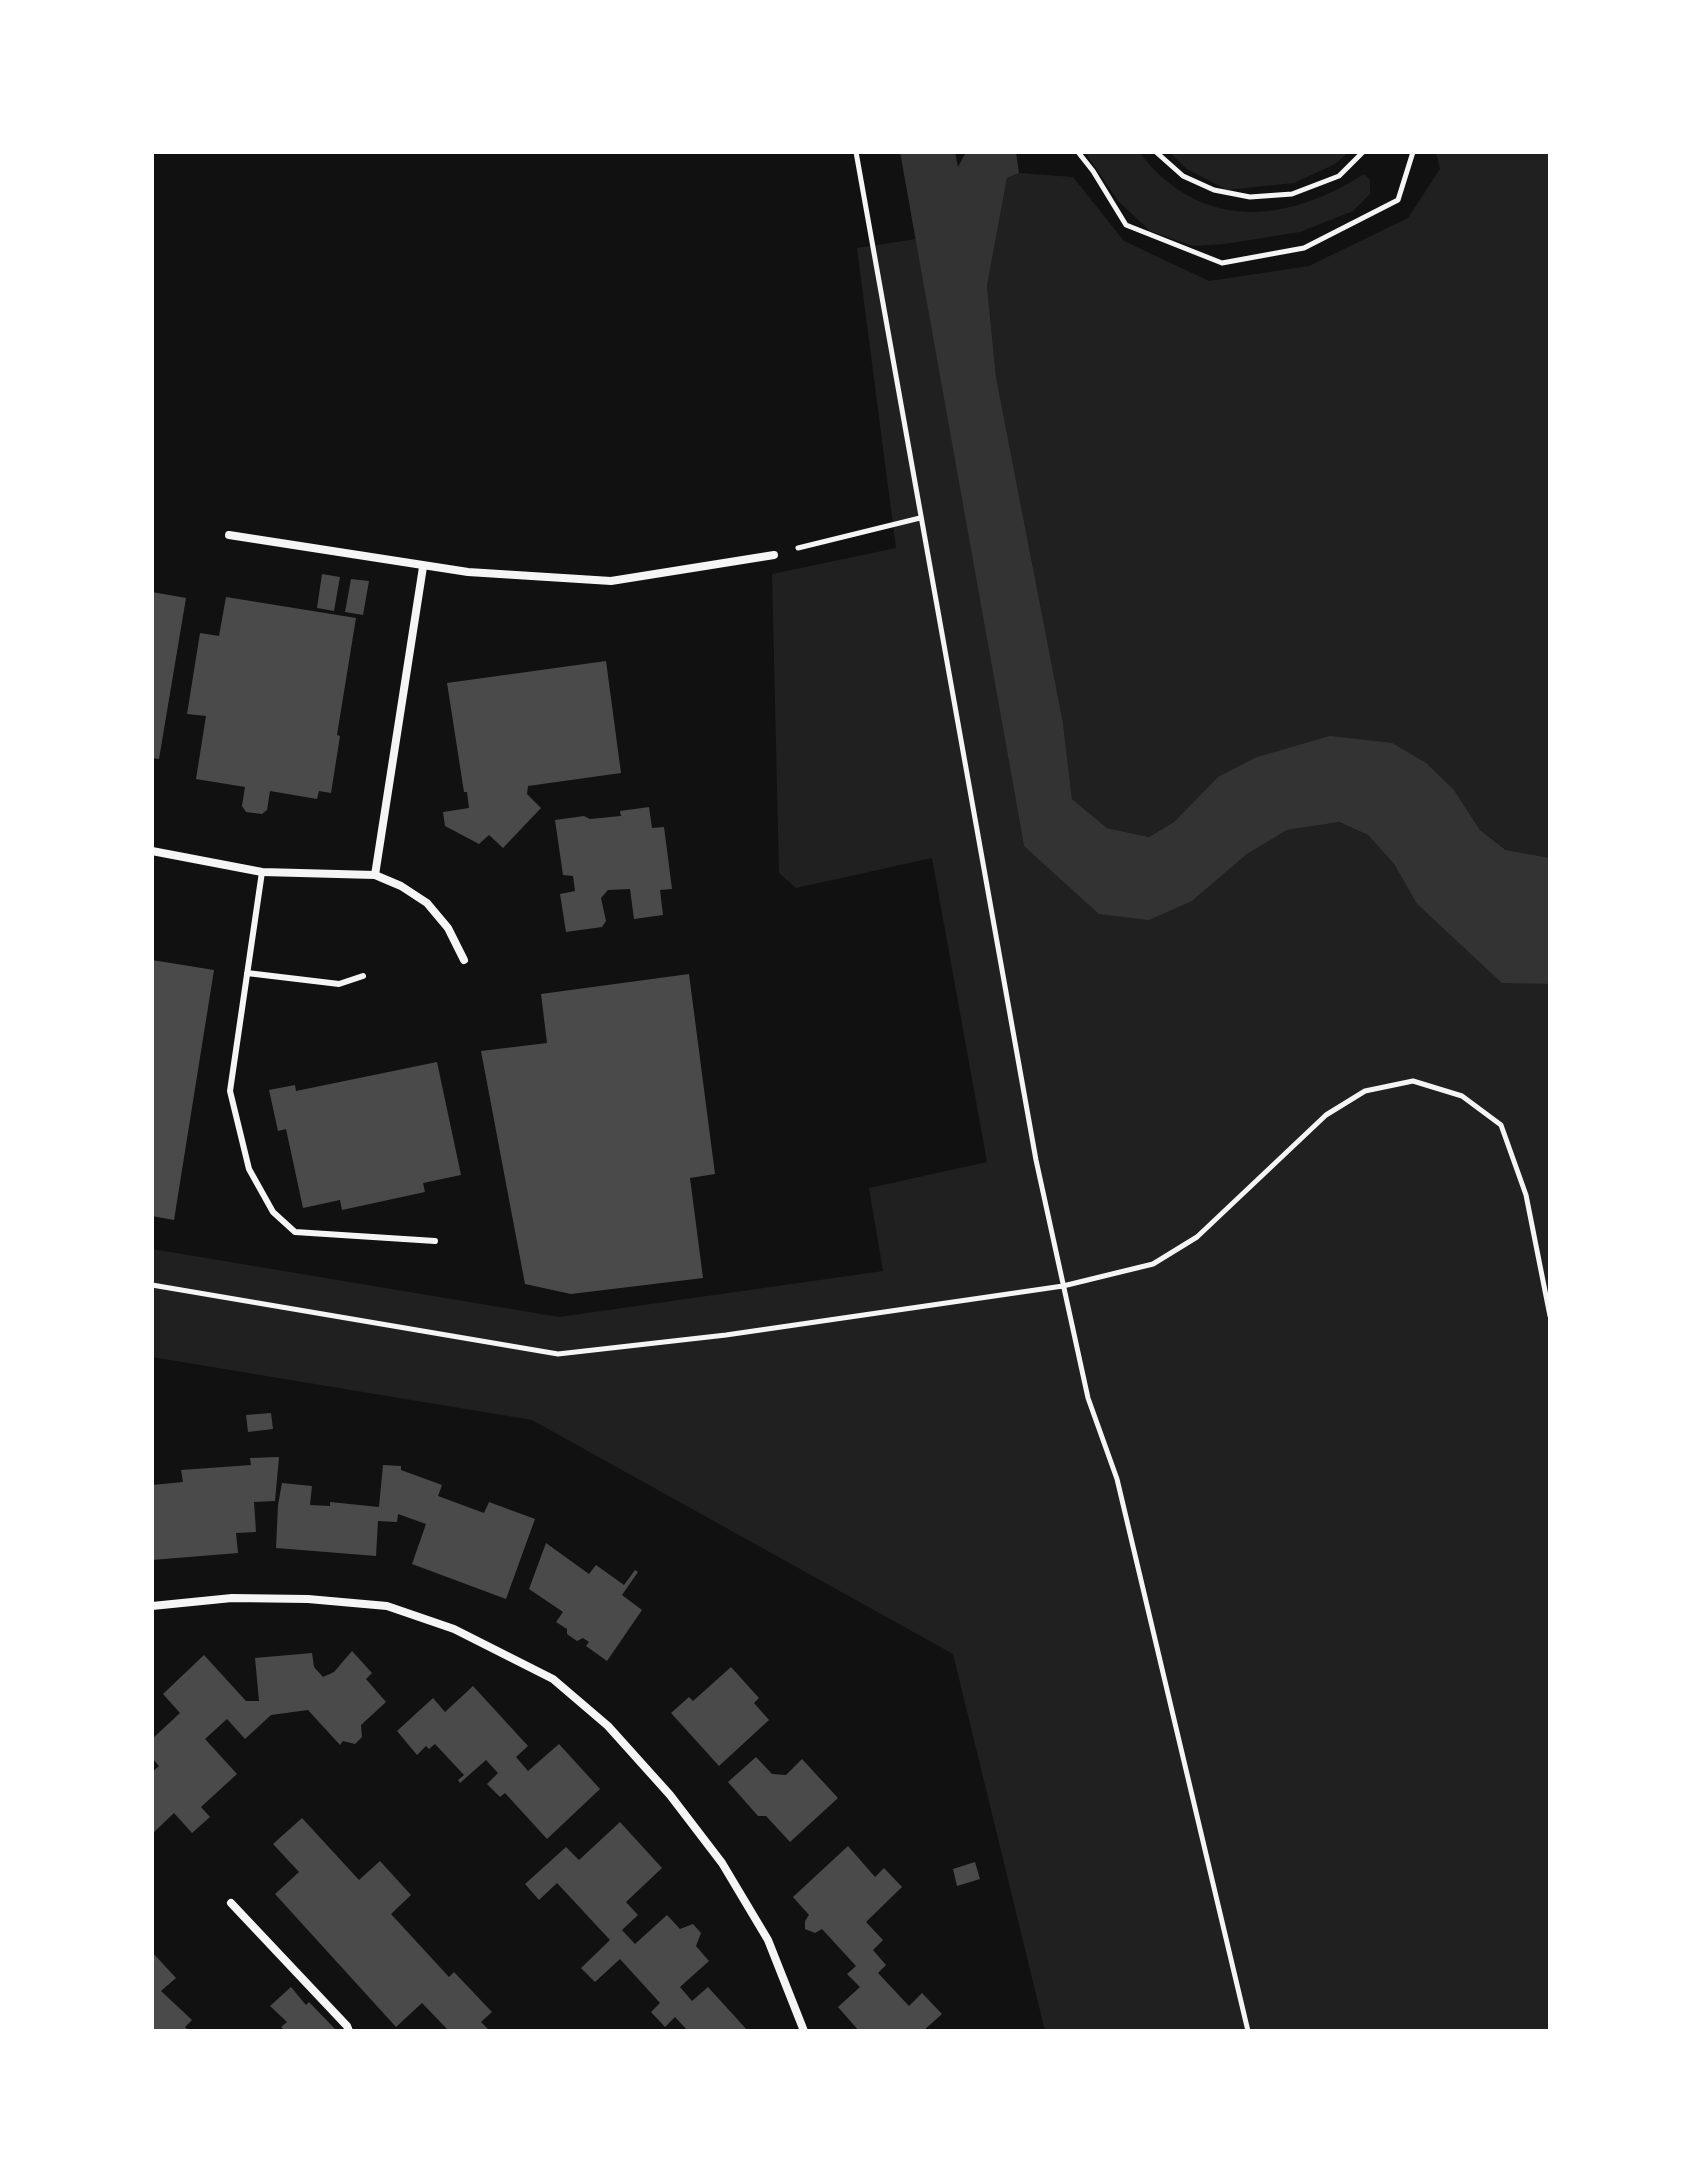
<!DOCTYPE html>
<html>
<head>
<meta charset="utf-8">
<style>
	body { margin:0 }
	#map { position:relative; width:1702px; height:2183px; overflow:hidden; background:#111; font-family:"Source Sans 3",sans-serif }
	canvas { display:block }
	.frame { position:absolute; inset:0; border:154px solid #fff; pointer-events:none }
</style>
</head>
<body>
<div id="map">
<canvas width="1702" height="2183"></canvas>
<div class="frame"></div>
</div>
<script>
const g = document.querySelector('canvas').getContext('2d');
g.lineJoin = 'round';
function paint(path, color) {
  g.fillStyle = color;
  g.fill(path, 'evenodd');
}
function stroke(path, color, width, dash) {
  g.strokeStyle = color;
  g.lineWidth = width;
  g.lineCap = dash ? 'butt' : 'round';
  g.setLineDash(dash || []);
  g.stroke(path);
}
const green = new Path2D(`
	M1085,152H1139C1200,232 1286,224 1364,174L1370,180V194L1353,211L1300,232L1224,244L1193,246L1150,231L1118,201Z
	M1169,152H1349L1335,164L1294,183L1227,190L1187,169Z
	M1436,152H1550V858L1507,850L1480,830L1454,790L1218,777L1174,822L1149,837L1107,828L1072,799L1063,723L996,377L987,286L1007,178L1019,173L1073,177L1124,241L1209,281L1309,266L1408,218L1440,169Z
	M916,239L1024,846L1192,901L1247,854L1287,830L1338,822L1368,835L1394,864L1417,904L1502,982L1550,984V2031H1045L953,1654L532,1420L152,1357V1249L559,1317L883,1271L869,1188L987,1162L932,858L796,888L779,873L772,574L896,548L857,248Z`);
const water = new Path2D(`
	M900,152H955L958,167L966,152H1016L1019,173L1007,178L987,286L996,377L1063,723L1072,799L1107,828L1149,837L1174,822L1218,777L1257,757L1330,736L1392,743L1426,763L1454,790L1480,830L1506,850L1550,858V984L1502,983L1417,904L1394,864L1368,835L1339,822L1287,830L1247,854L1192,901L1149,920L1099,914L1024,846Z`);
const building = new Path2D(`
	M322,574L340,577L334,611L317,608Z
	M351,579L369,581L363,615L345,612Z
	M152,592L186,598L159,759L152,758Z
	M226,597L356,618L337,735L340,736L331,793L319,791L317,799L270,791L267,810L262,814L246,812L242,806L245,787L196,779L206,716L187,714L200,633L219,636Z
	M606,661L621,773L528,786L527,794L541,808L503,848L489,835L479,844L445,826L443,812L469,808L467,792H464L447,683Z
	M649,807L652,828L664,827L672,889L660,890L663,915L634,919L630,889L608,890L601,898L606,921L602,927L566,932L560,894L575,891L573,876L563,875L555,820L584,816L590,819L621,816L620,811Z
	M152,960L214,970L174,1220L152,1216Z
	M689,974L715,1174L690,1178L703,1278L571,1294L525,1284L481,1051L547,1043L541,994Z
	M437,1062L461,1175L423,1183L425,1192L342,1210L340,1200L303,1208L286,1129L278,1131L269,1090L295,1085L296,1091Z
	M271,1413L273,1429L248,1432L246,1415Z
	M279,1457L275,1501L254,1502L256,1532L236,1533L238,1553L152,1560V1485L183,1482L181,1470L251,1465L250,1458Z
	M383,1465L401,1466V1470L442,1485L438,1496L484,1513L489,1502L535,1519L506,1599L412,1564L426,1524L398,1514L397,1522L378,1521L376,1556L276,1548L278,1505L282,1483L312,1486L310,1505L330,1506V1502L379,1507Z
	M546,1543L589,1574L596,1565L624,1585L635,1570L638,1572L622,1595L642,1610L607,1661L586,1646L589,1642L583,1638L577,1641L567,1634V1629L556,1622L563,1612L529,1589Z
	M352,1651L372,1673L366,1679L386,1702L361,1725L362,1737L355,1744L343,1741L340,1745L308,1710L271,1715L245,1739L227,1719L205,1739L237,1774L201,1807L210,1817L192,1833L174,1813L152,1834V1772L159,1766L152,1758V1739L180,1713L163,1694L204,1655L246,1701H259L255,1658L312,1653L314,1667L323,1677L334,1672Z
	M731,1667L759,1698L754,1703L769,1720L719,1766L671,1713L689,1697L693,1701Z
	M473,1686L528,1746L516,1757L528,1771L559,1744L600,1789L547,1839L505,1793L500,1797L487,1784L498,1773L486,1760L460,1783L458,1780L464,1775L435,1744L429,1749L426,1746L417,1755L397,1731L433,1698L445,1712Z
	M756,1757L772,1774L786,1775L802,1759L838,1798L790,1842L766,1816H758L728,1782Z
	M302,1818L359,1880L380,1861L411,1895L391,1914L449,1977L454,1972L492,2012L481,2022L490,2031H449L422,2003L396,2027L275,1894L299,1872L273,1844Z
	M620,1822L662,1868L626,1902L638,1915L622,1930L635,1944L667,1915L680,1929L693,1924L701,1933L696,1946L709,1961L680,1987L692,2001L708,1987L748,2031H688L675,2017L665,2027L651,2012L660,2003L620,1959L595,1982L581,1968L610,1940L557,1883L539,1900L525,1884L566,1847L579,1860Z
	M848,1846L875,1877L884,1868L902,1887L866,1922L883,1940L873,1950L886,1965L878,1973L909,2006L922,1993L942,2014L923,2031H859L838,2007L860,1987L847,1974L856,1966L822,1929L815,1933L805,1929V1921L809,1915L793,1897Z
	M975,1862L980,1879L957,1886L953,1869Z
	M152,1952L176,1978L161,1991L192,2020L185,2027L189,2031H152Z
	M291,1987L306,2005L309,2002L337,2031H285L281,2027L287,2022L270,2006Z`);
const path = new Path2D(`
	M856,152L1036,1160L1088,1398L1117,1479L1248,2031
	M1078,152L1093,171L1126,225L1222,263L1304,248L1398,200L1413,152
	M1156,152L1183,176L1214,190L1250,197L1292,194L1339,176L1363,152
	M798,548L920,518
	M152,1285L558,1354L726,1335L1063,1286L1153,1264L1197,1237L1326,1115L1365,1091L1413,1081L1462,1096L1501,1125L1526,1195L1550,1316`);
const service = new Path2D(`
	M262,872L230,1091L249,1169L273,1212L295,1232L435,1241
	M247,973L339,984L363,976`);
const minor = new Path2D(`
	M229,535L468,572L611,581L774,555
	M152,851L262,872L375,875L401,886L427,903L448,928L464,960
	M375,875L423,567
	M152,1606L232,1598L308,1599L387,1606L454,1629L553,1679L608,1726L670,1795L722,1863L768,1940L804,2031
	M231,1903L347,2026L349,2031`);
paint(green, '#202020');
paint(water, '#333');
paint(building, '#4a4a4a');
stroke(path, '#f5f5f5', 5);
stroke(service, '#f5f5f5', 6);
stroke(minor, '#f5f5f5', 8);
</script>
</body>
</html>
